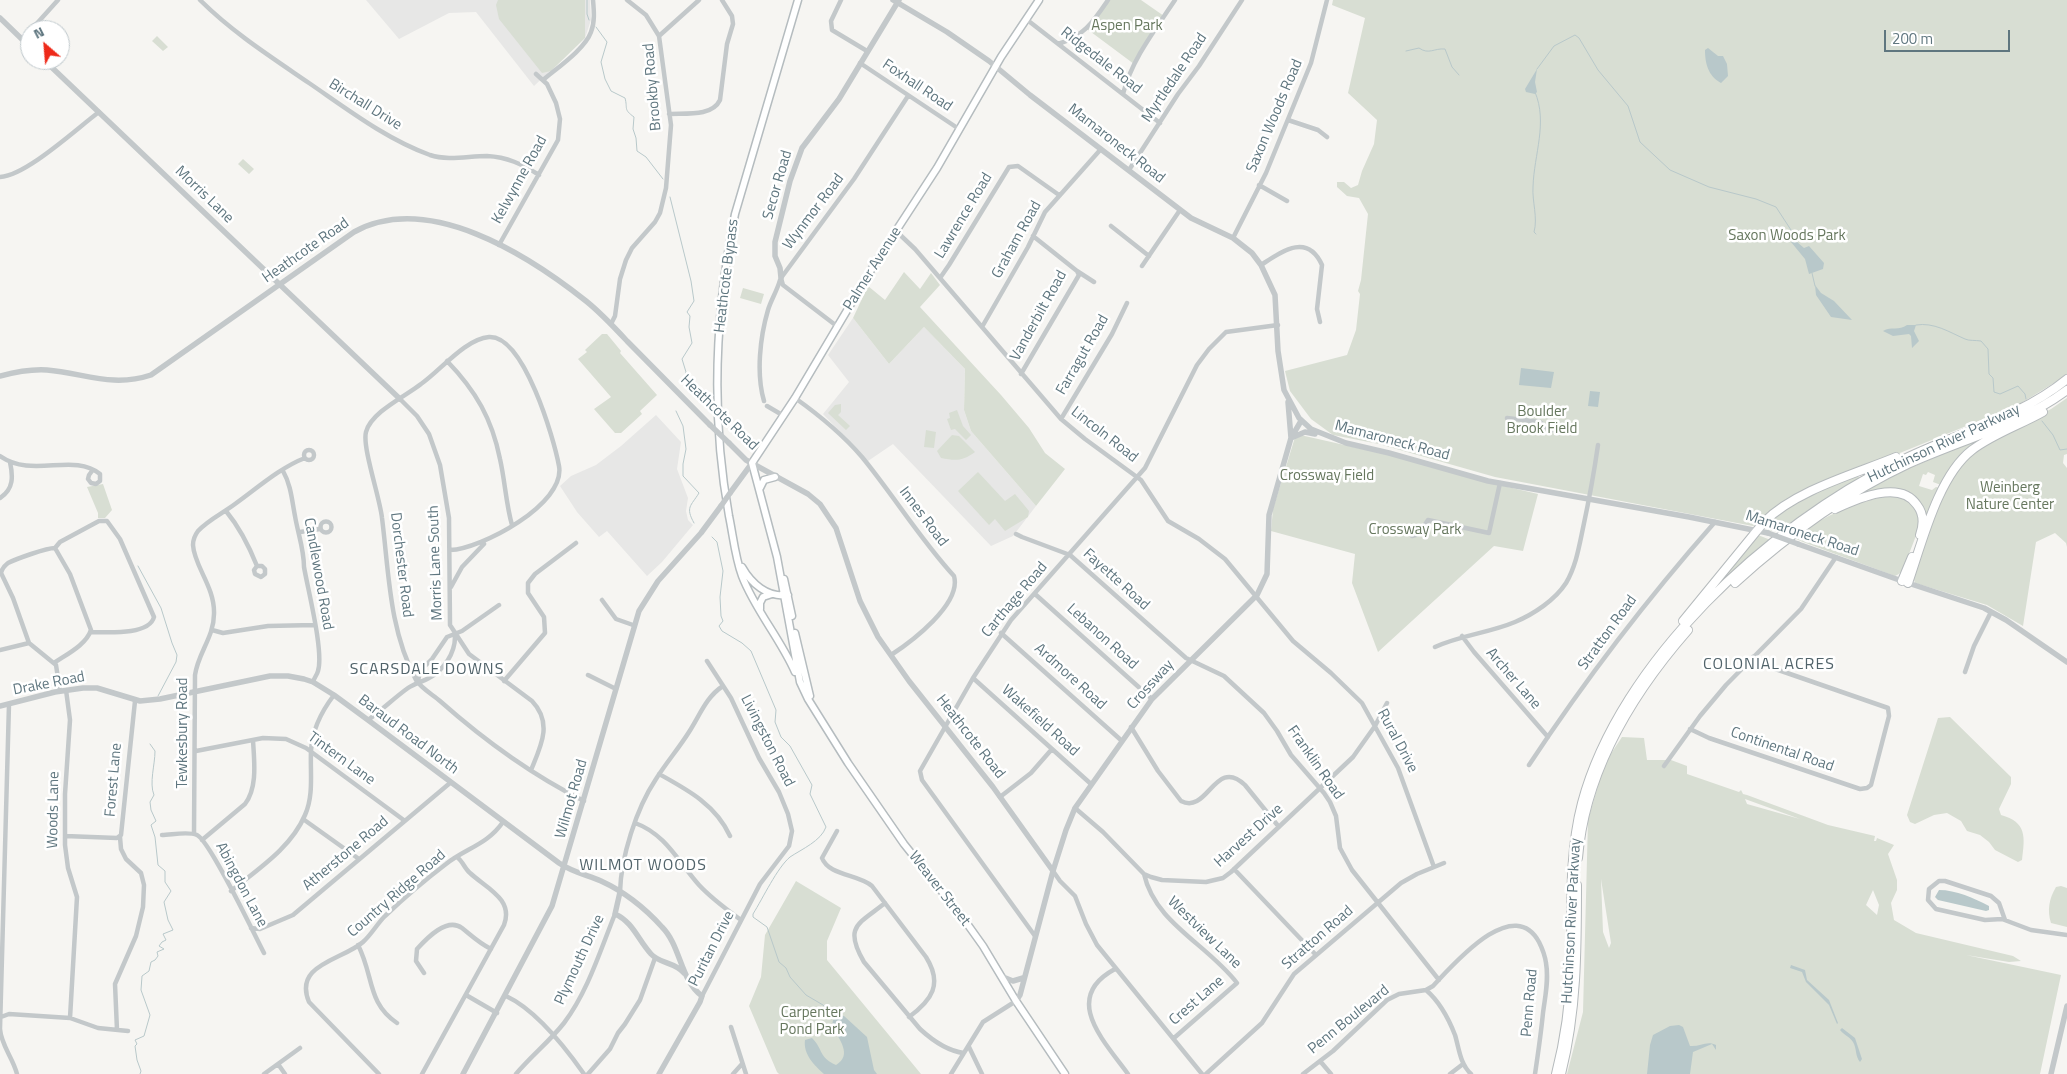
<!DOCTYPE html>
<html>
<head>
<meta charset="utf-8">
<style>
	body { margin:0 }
	#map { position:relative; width:2067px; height:1074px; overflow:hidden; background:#f6f5f2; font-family:"Titillium Web",sans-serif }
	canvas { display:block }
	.north { position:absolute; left:20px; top:20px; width:50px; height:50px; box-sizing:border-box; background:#fff; border:1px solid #bfc8cc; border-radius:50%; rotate:333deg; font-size:14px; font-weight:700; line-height:20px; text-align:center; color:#5f767f }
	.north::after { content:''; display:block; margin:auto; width:18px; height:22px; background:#ee2a1a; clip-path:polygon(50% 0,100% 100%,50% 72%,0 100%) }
	.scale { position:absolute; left:1884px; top:30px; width:126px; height:22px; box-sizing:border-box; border:2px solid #5f767f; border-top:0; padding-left:6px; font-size:15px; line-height:18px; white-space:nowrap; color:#5f767f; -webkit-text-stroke:4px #fff; paint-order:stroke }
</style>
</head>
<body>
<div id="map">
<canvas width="2067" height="1074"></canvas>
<div class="north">N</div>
<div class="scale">200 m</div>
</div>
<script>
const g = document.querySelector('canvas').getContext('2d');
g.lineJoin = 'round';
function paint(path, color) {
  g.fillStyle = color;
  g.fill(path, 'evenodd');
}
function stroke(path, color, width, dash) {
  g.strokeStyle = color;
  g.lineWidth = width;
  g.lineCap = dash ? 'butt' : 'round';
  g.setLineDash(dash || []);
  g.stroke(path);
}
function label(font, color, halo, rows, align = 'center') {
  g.font = font + ' "Titillium Web",sans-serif';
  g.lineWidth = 5;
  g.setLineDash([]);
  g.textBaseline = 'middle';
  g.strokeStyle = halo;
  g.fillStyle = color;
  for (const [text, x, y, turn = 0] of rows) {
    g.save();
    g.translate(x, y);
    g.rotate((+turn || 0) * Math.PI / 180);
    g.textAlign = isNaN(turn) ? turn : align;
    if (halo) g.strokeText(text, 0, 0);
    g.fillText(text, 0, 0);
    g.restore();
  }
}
const built = new Path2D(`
	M366,0H590L591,20L585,38L534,86L476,12L449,13L399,39Z
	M853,318L889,364L924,327L965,369L964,410L971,431L1036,506L1013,536L991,546L893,444L868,461L823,414L849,382L828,355Z
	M656,415L681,442L677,469L688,498L686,511L688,520L693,525L662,562L647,576L607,531L599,537L577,512L560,486L571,476L596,465L621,446Z`);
const green = new Path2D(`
	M498,0H585V38L551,71L542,73L499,19L496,5Z
	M1107,0H1141L1164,16L1134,64L1087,29Z
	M1333,0H2067V375L2018,405L1794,496L1770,511L1758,524L1753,526L1495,477L1379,444L1333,435L1311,419L1290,391L1285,371L1347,355L1356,330L1360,294L1358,291L1361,280L1368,214L1359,198L1347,196L1337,187V182H1344L1351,188L1358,185L1362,171L1374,144L1377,120L1348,93L1365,18L1332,5Z
	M157,36L168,47L163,51L152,41Z
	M243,159L254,169L249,174L238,164Z
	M904,272L920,289L931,273L940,285L920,307L1001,395L1029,428L1045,453L1065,469L1036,506L971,431L964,410L965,369L924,327L889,364L853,318L868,286L885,300Z
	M743,288L764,294L761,304L740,298Z
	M602,334H607L621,351L620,353L657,395L640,411L642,414L621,433H615L594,409L611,397L578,359L587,352L585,350Z
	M2067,398V454L2064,455L2063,463L2067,468V547L2066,543L2055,533L2036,542L2023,626L1987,605L1915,583L1912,574L1943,491L1960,465L1983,446L2051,409Z
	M841,404V412L838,415L850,426L846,430L828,413L835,405Z
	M957,410L963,426L971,435L966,440L955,429L951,430L947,419L950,418L949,413Z
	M2005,428L1985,440L1941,485L1933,482L1935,475L1928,472L1926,475L1923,474L1919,486L1932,490L1936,487L1940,488L1928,523L1912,495H1862L1861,493L1905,470Z
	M926,430L936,432L934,448L924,447Z
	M1296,434L1415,461L1478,480L1538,494L1523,551L1494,546L1378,652L1352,583L1355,554L1271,531L1273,509Z
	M952,435L959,436L975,452C963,461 956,461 941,458L937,451Z
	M978,472L1005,501L1015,494L1029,511L1028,517L1005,531L995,519L989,525L958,491Z
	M1858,476L1859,478L1804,513L1782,533L1768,530V523L1772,519L1810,494Z
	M103,484L112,510L105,518H98V513L87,487Z
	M1899,494C1930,509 1919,528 1909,554C1905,562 1904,573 1895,576L1803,542L1794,538C1826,514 1860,500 1899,494Z
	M1758,535L1773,541L1711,593L1709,592Z
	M1950,717L2011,777V784L1999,809L2001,815C2027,822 2025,837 2022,860L2018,862L1995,850L1989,842L1980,835L1967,831L1961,821L1947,813L1934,815L1915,824L1910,822L1907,815L1938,718Z
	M1622,737L1644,738L1647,760H1671L1687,766V774L1739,792L1741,790L1743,794L1747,795L1828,825L1875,836L1874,841H1876L1877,838L1894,845L1888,854L1897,880V890L1891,903L1894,920L1916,933L2013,956L2021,961L2009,962L1966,955L2061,975L2040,1074H1567L1583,1012L1588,820L1607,755H1610ZM1745,799L1800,819L1747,804ZM1601,879L1611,943L1609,948L1603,932ZM1873,890L1879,905L1877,915L1866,905Z
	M796,881L841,908L827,941V960L921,1074H779L777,1072L749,1006L761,977L765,935Z
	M2061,886L2067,888V927L2051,923C2047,910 2049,899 2056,887Z`);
const water = new Path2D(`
	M1708,48L1718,56H1723L1727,64L1728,76L1721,83C1708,76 1705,63 1705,50Z
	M1537,69L1535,82L1537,92L1535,94L1526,92L1525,89Z
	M1791,230L1797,242L1804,248L1809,246L1824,263L1823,269L1809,274L1805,259L1791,242Z
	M1815,285L1821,293L1834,301L1852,320L1831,317L1816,295Z
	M1907,325H1916L1914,331L1919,341L1912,348L1911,336L1909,334L1893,336L1883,331C1891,326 1899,331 1907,325Z
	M1521,368L1554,372L1551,388L1519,385Z
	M1590,391L1600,392L1598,407L1588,406Z
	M1939,890C1956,890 1974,898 1989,906V910L1986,911L1938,900L1935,897Z
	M1791,965L1805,970L1807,980L1829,1000L1838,1023L1837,1024L1829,1005L1806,982L1802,972L1790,968Z
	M839,1015L844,1016L867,1037L874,1070L877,1074H824C814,1065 803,1054 805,1040L812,1038C824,1050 818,1057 836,1065C853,1055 839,1039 832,1026L833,1020Z
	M1679,1025L1683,1027L1690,1046C1700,1047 1707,1040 1716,1045V1050L1712,1044L1693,1052L1690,1074H1647L1650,1045L1653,1035L1670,1026Z
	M1842,1028L1855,1038L1862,1059L1860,1062C1855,1056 1857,1049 1853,1042C1850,1037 1844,1035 1840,1030Z`);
const stream = new Path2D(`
	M587,0V14L589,20
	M596,27L607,42L601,62L605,79L611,91L625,98C628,109 623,109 634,117L633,129L636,138L637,151L646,157L663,179
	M1406,51L1419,48C1429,55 1434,48 1445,49L1452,67L1459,75
	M1537,69L1554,46L1575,35L1579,38L1598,70L1628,106L1640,142L1670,170L1709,187L1756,199L1776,207L1791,230
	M1535,92C1548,123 1534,154 1533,187C1532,201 1538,218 1534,232L1536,234
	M670,197L691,281L694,301L687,312L690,316L689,327L692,343L682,359L686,372L683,382
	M1812,273L1815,286
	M1916,325C1934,322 1949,332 1965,339C1969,341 1975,340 1981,341L1988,349L1989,374L1993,378L1994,392L2000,394L2018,386L2025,394L2026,399
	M676,411L683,426L686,449L683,464V476L699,493C691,506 685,507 694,523
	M2042,421L2053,435L2060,450L2067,449
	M712,537L717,542L723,571L720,597L721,616L723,621L719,626L722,631L742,643L751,651L776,710L775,722L781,737L790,746L812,785L810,794L826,827C821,841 802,849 790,857C777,868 763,898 753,914V917L767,927L779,962L786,968L790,977L806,995L823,1005L832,1014
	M138,566L161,608L172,643L177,655L176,662L158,696
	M140,1074L141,1071L137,1060L135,1046L137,1044L135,1040L144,1036L150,1015L141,990L142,976L149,971L151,962L155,960L158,956L157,952L164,949L159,946L162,942L166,940L163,934L173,930L168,920L164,902L171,891L165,882V871L158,865L155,837L151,825L156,821L151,810L150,802L154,795C149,783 155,765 155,751L150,744`);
const minor = new Path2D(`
	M200,0C232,32 271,57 309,83C347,109 386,139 430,155C448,161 468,156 487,156C507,157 522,164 539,175
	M627,0L646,15L659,36
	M841,0L831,21L832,30L867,51
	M1026,19L1160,123
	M31,30L58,0
	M1058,44C1084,36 1093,22 1108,0
	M860,63L959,129
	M543,80C557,68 585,49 591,32C595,22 594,11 593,0
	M1123,94C1132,59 1155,30 1175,0
	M669,114C685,113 712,117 720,100L727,44L733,24L732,16L722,0
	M1288,120L1318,130L1327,137
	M1129,170L1178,94L1199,66L1242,0
	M0,177C27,175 76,129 99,112
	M1259,185L1287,201
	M1111,226L1149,256
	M896,231L915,249L1061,419L1085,439L1141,480L1168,521L1199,539L1225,559L1293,641L1331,673L1362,703L1398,768L1434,867
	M1033,236L1077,271L1094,282
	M1233,238L1266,173L1311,63L1327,0
	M499,245L558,140L560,119L556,103L547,84L536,74
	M1261,265C1281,252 1307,232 1322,265L1317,309L1320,322
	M1142,266L1180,210
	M940,278L949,265L1009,167L1018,166L1059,195
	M611,324L615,316L620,279L626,260L632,248L655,222L660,213L666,188L671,125L659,36L699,0
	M838,327L783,285L781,278L854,179L908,96
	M982,327L1028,247L1045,212L1101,149
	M447,361C476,391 492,419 500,459C505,481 506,504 512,525
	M1021,374L1079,275L1077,271
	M795,398C819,415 843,435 862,457C894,496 920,539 954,576C962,604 911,642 891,655
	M400,399L417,416L429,434L440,465L449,518L450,625L469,654L532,701C553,723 541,746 531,770
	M764,401C756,374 760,337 768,310C771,300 777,291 780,280
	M767,406L784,416
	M1507,418L1540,422L1551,431
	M1061,419L1112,334L1127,303
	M304 455a5 5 0 1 1 10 0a5 5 0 1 1-10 0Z
	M0,456C33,479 73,452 100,474V481L96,484L91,483L88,479L89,475L92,471
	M283,471C291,485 292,501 295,516C298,534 304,549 304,567C308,590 324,652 318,671C317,675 314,678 313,682
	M0,498C14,489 13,476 10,462
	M226,511C240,528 249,546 257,566L254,570L255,574L261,577L265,574V569L262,566H257
	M320.5 527a5.5 5.5 0 1 1 11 0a5.5 5.5 0 1 1-11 0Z
	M300,532L320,529
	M1016,534L1022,537L1070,555L1186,658L1224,676L1264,713L1277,731L1291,755L1324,793L1330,802L1336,816L1340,848L1352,870L1439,980
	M1412,536L1419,534L1428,520L1489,533L1500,483
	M55,548L60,542L99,521H107L120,539L154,617C149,636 105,632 90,632
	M55,548C46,548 16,559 8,563C4,566 2,569 1,573L13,598L29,643L56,665L60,691
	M450,550C481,549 566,504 559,466C554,439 524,335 489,337C465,339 440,371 421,384C406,396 371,412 366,432C362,447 380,498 382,518C389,573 389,629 416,680C421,688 433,695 440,701C484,740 532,775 584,801
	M451,587L462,567L484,544
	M1035,594L1152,699
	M602,600L616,619L633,625
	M212,630L223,633L268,626L314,625
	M1001,633L1122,741
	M1462,636L1474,652L1548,737
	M1435,647C1461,635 1489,633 1515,622C1534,614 1555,600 1566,583C1576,566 1579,547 1583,528C1589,500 1594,473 1598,445
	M0,650L29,643
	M54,663C67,654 86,645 91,630L70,574L55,548
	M1965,672L1974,646L1991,612
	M588,675L616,689
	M973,678L1091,784
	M418,681L420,671L432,659L447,637L462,631L499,605
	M504,681L545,633L544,617L528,593V583L535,574L576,543
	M66,690L70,720L65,794V845L68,868L77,897L70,1018
	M9,704L0,1029C1,1045 13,1058 17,1074
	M368,720C382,710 394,698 408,688C415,683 422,682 429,678C444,670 455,653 455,637
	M1131,727L1158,771L1181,801C1208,815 1215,756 1245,785L1279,827
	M1690,729L1709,738L1860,789L1867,788L1871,785L1889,716L1888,708L1764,665L1753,657
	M196,751L263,738L286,739L306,748L405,821
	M1529,765C1585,680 1647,599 1715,522
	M1664,766L1700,716L1726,685L1801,609L1836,557
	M659,774C688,790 716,805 730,836
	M1000,797L1031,773L1052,749
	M1075,808L1103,832L1144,874L1151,877L1162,880L1206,882L1223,878L1231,872L1353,757L1375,726L1387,703
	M303,819L359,859
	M635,823C666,834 679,863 699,885C712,899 726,909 741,920
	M837,831L822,858C829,876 858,874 872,886L926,957C943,984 932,1000 909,1017
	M194,834L195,675C198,653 214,637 214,614C215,587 194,566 193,545C193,540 195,535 198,531C208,520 223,513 235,504C256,489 281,467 305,458
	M162,835C171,835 188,831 197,835C210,841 254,934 264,953
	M65,836L117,838L121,835L135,701
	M202,840L245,804C258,787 254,760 253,740
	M1234,869L1316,955
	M1053,871L1060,881L1075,896L1086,924L1097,945L1202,1074
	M1144,874C1155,923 1207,944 1237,983L1174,1038
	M231,891C258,869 291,848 305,815C314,795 310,772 311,751C312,730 321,712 334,695
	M620,892C621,857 636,809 656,779C666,763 679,748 689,732C700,715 706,697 723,686
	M885,903C859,924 843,926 864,962L920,1029C932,1040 947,1051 964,1053
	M2005,920L1999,903L1991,896L1945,881H1939L1929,889L1928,900L1936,909L1985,920L2002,919L2031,930L2067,935
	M251,928L260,929L293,915L450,783
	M1035,936L922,780L920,771L973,678L1011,620L1145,468L1197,365L1209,349L1226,332L1278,325
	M358,945C374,976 367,1003 397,1023
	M1115,969C1061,998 1104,1041 1128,1074
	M424,973L416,961L417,949C427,938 447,917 462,928C472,936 479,943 491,949
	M1426,990C1440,1002 1448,1017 1455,1035C1459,1048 1460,1064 1471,1074
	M466,995L497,1013
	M506,996C536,1010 565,1047 584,1074
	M702,996L760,884L789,846L792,831L788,814L779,792L759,758L731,698L707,661
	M1,1017L9,1014L70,1018L98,1028L128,1031
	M731,1027L746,1074
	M117,1030L115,984L136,936L143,907L144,885L141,873L126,859L121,849L120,837
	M969,1047L982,1074
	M1320,1061L1331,1074
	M278,1064L285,1074
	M264,1074L300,1048
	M379,1074L309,1002C293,964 343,960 363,942C371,935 377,924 385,916C404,898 425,880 446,864C466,848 487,845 503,822
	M422,1074L504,925C514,899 486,888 470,873C465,869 463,862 458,858
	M516,1074C531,1056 550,1041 564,1023C588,991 600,951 615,914
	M588,1074L610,1049L618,1033L625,1024L640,1000L655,958
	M733,1074L742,1064
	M951,1074L983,1022L1016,1001
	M1206,1074L1262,1023L1294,974L1401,883L1417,874L1444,863
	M1303,1074L1333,1051L1387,1000L1399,994L1426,990L1433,986C1453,965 1513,894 1539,942C1542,948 1545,956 1546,963C1549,980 1545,997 1543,1013C1541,1033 1538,1054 1535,1074
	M1450,1074L1463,1064`);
const tertiary = new Path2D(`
	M893,0L947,32L989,61L1030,95L1191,218L1233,238L1252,253L1261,265L1275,295L1278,351L1284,390L1299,418L1311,429L1346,443L1389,453L1488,481L1689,517L1768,533
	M0,18L30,47
	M44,60L400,399
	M781,278L780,268L775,256V242L790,181L802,148L839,99L899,0
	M0,376C15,372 31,369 47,370C84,373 112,388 151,375L354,232C428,191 528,255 586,301C601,313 614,327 627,341C655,369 682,397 710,425
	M1288,402L1291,438
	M1291,438L1305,432L1315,434
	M729,443L746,460L808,494L820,504L836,528L860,601L878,637L909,681L993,787L1053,871
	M730,493L752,463
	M1798,544L1902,581L1984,608L2006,620L2067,662
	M0,706L55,692L83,688H97L140,701L160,699L270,676H288L304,679L313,682L334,695L368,720L559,863C572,872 587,875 601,881C625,892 644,907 662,927C681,946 680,980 702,996L700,1002L659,1074
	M620,892L615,914C633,922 638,940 651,954C660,964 675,962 684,973
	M1003,977L1013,981L1023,978
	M1016,1001L1020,995L1053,871L1066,830L1075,808L1152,699L1257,595L1267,574L1269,515L1291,438L1301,421
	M463,1074L552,906L639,611L658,581L701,533L721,506
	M2051,1074L2067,1006`);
const secondary = new Path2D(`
	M1039,0L1001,57L937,168L877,260L795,398L752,463L777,557L800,682L808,699L848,763L904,844L963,918L983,946L1016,1001L1065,1074
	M760,488L764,480L775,477
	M742,567C751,583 767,598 788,595
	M784,579L792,616
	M760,609V603L763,597L772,594
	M795,633L810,696
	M795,672C780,638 755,610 742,576C735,557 733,535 729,516C711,417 715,313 735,214L798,0`);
const motorway = new Path2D(`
	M1835,509C1857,499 1900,479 1917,505C1924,514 1924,524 1920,535
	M1902,581L1912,557
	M1735,583C1788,535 1844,494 1908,464C1961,440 2020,425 2067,390
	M1908,583C1922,543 1938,476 1972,450C1993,434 2020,425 2043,412
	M1683,621L1764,522C1796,490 1855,474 1896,457
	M1578,858C1585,771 1632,694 1688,630
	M1556,1074C1565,1039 1570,1003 1571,967C1572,912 1568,856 1582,803C1620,661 1769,525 1898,462C1953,434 2018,419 2067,379
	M1561,1074C1577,1011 1577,949 1577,885`);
const tertiaryBridge = new Path2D(`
	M710,425L729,443
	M721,506L730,493
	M1768,533L1798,544`);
const parkNames = [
	["Aspen Park",1127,26],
	["Saxon Woods Park",1787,236],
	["Boulder",1542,412],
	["Brook Field",1542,429],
	["Crossway Field",1327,476],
	["Weinberg",2010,488],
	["Nature Center",2010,505],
	["Crossway Park",1415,530],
	["Carpenter",812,1013],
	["Pond Park",812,1030]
];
const streetNames = [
	["Ridgedale Road",1101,61,38],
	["Myrtledale Road",1175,78,-56],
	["Foxhall Road",917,86,34],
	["Brookby Road",653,87,-95],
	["Birchall Drive",365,105,32],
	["Saxon Woods Road",1275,116,-67],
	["Mamaroneck Road",1116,144,38],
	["Kelwynne Road",520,180,-61],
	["Secor Road",778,185,-74],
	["Morris Lane",204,195,44],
	["Wynmor Road",814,212,-53],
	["Lawrence Road",964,216,-59],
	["Graham Road",1017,240,-61],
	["Heathcote Road",306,251,-35],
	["Palmer Avenue",873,269,-58],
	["Heathcote Bypass",727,276,-83],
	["Vanderbilt Road",1039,316,-61],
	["Farragut Road",1083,355,-60],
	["Heathcote Road",719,413,44],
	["Lincoln Road",1104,435,38],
	["Mamaroneck Road",1392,441,15],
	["Hutchinson River Parkway",1944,444,-25],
	["Innes Road",923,517,53],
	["Mamaroneck Road",1802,534,18],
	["Morris Lane South",436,563,-92],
	["Dorchester Road",401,565,83],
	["Candlewood Road",318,574,80],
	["Fayette Road",1116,580,42],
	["Carthage Road",1015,600,-50],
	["Stratton Road",1608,633,-54],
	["Lebanon Road",1102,637,42],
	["Ardmore Road",1070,677,42],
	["Archer Lane",1513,679,49],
	["Drake Road",49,684,-11],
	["Crossway",1151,685,-48],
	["Wakefield Road",1040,721,42],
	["Tewkesbury Road",183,733,-90],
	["Baraud Road North",408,735,37],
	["Heathcote Road",970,737,52],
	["Livingston Road",767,741,63],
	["Rural Drive",1397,741,62],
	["Continental Road",1782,750,19],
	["Tintern Lane",341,759,36],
	["Franklin Road",1315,763,55],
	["Forest Lane",114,780,-85],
	["Wilmot Road",572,799,-74],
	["Woods Lane",54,810,-89],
	["Harvest Drive",1249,836,-42],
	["Atherstone Road",346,854,-40],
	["Abingdon Lane",241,885,62],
	["Weaver Street",939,889,52],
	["Country Ridge Road",397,894,-41],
	["Hutchinson River Parkway",1572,921,-87],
	["Westview Lane",1204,933,44],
	["Stratton Road",1318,938,-41],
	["Puritan Drive",712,949,-63],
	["Plymouth Drive",580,960,-65],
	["Crest Lane",1197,1001,-41],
	["Penn Road",1530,1003,-85],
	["Penn Boulevard",1349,1020,-39]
];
const neighbourhoodNames = [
	["COLONIAL ACRES",1769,665],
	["SCARSDALE DOWNS",427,670],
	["WILMOT WOODS",643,866]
];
paint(built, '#e7e7e6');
paint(green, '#d8ded3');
paint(water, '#b8c8ca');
stroke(stream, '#b8c8ca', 1);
stroke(secondary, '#b5bcbf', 9);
stroke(motorway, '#b5babc', 10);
stroke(minor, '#c3c8ca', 4.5);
stroke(tertiary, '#c3c8ca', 5.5);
stroke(secondary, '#fff', 6);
stroke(motorway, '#fff', 8);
stroke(tertiaryBridge, '#c3c8ca', 5.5);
label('15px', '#66775e', '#fff', parkNames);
label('15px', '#5f767f', '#fff', streetNames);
g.letterSpacing = '1px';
label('16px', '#51636a', '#fff', neighbourhoodNames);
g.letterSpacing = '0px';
</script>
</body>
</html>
